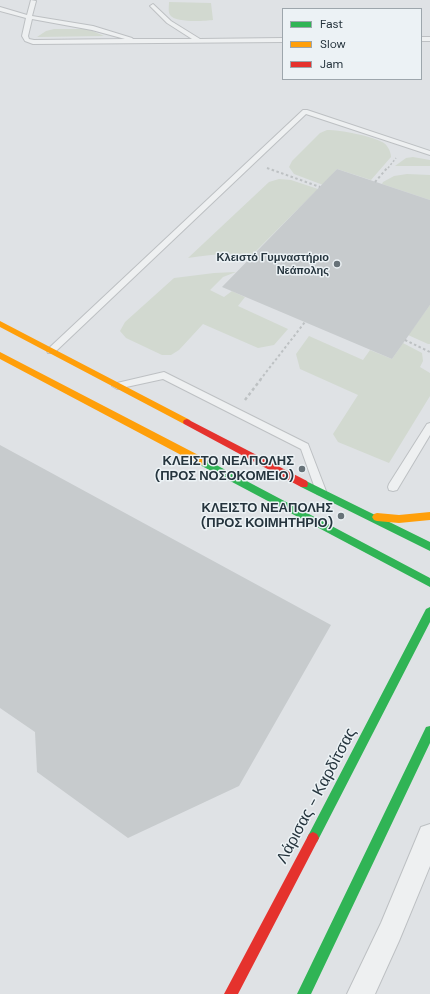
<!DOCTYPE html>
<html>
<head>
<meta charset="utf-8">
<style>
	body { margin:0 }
	#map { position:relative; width:430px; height:994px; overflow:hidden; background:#dfe2e5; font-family:"DM Sans",sans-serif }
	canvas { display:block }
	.legend { position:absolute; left:282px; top:8px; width:140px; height:72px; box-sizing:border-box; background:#ecf2f5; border:1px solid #9da6ac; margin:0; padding:5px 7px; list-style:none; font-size:12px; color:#26353e }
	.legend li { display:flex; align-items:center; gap:8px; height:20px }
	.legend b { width:20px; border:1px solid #9da6ac }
</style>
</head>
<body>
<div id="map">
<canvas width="430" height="994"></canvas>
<ul class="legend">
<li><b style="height:5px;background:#30b455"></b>Fast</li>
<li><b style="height:5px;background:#ff9f0a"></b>Slow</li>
<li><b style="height:5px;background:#e5322d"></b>Jam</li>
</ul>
</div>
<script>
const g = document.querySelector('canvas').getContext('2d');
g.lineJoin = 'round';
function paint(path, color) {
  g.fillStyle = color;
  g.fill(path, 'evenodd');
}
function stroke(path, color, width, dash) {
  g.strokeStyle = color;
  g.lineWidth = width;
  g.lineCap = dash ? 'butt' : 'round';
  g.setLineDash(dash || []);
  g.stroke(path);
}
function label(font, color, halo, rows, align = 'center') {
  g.font = font + ' "DM Sans",sans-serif';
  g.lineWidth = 3;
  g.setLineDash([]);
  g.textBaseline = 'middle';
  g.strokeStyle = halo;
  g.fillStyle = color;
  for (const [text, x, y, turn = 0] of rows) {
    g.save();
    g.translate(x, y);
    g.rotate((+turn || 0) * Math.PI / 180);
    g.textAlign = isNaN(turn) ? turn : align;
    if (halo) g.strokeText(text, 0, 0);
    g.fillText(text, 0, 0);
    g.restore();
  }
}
const green = new Path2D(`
	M169,2L211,3L213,20C204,21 175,23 170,15C168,12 169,6 169,2Z
	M54,29H88L104,36L37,37L46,31Z
	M327,130C340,130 373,136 384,143C388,146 391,152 391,157L371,180L337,169L323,185L294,174L289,167L292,161L320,133Z
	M413,157L430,160V166H395L406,158Z
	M407,174L430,175V200L382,184L383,182L394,176Z
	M279,179L291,180L318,189L251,256C231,251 209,255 188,258L269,182Z
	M236,272L223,277L210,290L224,297L232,291L245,297L238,306L288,329L274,345L258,348L203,324L179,350L171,355H162L126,338L120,331L125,322L174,278L214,273Z
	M430,305V344H428L408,335Z
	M309,336L363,360L370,350L392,359L403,343L422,353L423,361L420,367L430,373V396L389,463L338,442L333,434L358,395L300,369L296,354Z`);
const building = new Path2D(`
	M337,169L430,200V305L392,359L222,287Z
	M0,445L331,625L239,786L128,838L37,772L35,732L0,708Z`);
const pathFar2 = new Path2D(`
	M388,168L396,158`);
const pathFar1 = new Path2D(`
	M267,168L320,187
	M375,182L388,167
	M405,340L430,352
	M260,380L305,322`);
const path = new Path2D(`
	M245,400L261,379`);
const lane = new Path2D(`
	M31,0L36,1L32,16L93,26L132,38L133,39H192L167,23L150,6L153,4L171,21L200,39L283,38V42L33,44L25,41L22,36L26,18L0,11V7L27,15ZM32,19L92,30L125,39L34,40L29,39L28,36Z
	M421,37H430V41H421Z
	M303,110H307L430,151V155L306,114L54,353H48L47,351L48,349Z
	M164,372L308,444L326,491L325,494L321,495L317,494L301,449L163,379L117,389L112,386L117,383Z
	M430,423V435L397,490L393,491L389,490L388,487L389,484L427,424Z`);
const street = new Path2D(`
	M430,824V866L399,941L375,994H347L381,923L421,827Z`);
const fast = new Path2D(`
	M203,458L430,578V587L200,465L199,462L200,459Z
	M304,480L430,542V551L301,487L300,484L301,481Z
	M430,607V622L317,842L313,844L309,842L307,838L309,834L426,609Z
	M430,726V743L311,994H297L426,727Z`);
const slow = new Path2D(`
	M0,321L190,420L191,422L190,424H184L0,327Z
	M0,352L206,459L207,462L206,465H200L0,359Z
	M430,512V520L399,523L377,521L374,520L372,517L374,514L377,513L399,515Z`);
const jam = new Path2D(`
	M187,419L307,481L308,484L307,487H301L184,424L183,422L184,420Z
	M313,832L317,834L319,838L317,842L238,994H224L309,834Z`);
const markers = [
	[337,264,4,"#677278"],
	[302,469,4,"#677278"],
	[341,516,4,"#677278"]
];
const farPoinames = [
	["Κλειστό Γυμναστήριο",329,258],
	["Νεάπολης",329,271]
];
const poiNames = [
	["ΚΛΕΙΣΤΟ ΝΕΑΠΟΛΗΣ",294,462],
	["(ΠΡΟΣ ΝΟΣΟΚΟΜΕΙΟ)",294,477],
	["ΚΛΕΙΣΤΟ ΝΕΑΠΟΛΗΣ",333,509],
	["(ΠΡΟΣ ΚΟΙΜΗΤΗΡΙΟ)",333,524]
];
const nearStreetnames = [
	["Λάρισας - Καρδίτσας",317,796,-62]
];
paint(green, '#d2d9d0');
paint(building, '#c7cbcd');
stroke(lane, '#bdc0c3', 2);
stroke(street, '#bdc0c3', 2);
stroke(pathFar2, '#bdc1c3', 1.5, [2, 2]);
stroke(pathFar1, '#bdc1c3', 2, [2.5, 2.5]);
stroke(path, '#bdc1c3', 2.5, [3, 3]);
paint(lane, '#eef0f1');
paint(street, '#eef0f1');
paint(fast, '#30b455');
paint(slow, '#ff9f0a');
paint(jam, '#e5322d');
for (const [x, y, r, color] of markers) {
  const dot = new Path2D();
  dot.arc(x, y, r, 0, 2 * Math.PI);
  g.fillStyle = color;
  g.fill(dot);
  stroke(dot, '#ecf2f5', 1.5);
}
label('bold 11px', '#26353e', '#ecf2f5', farPoinames, 'right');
label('bold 13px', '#26353e', '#ecf2f5', poiNames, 'right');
label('16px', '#26353e', '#ecf2f5', nearStreetnames);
</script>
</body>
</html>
